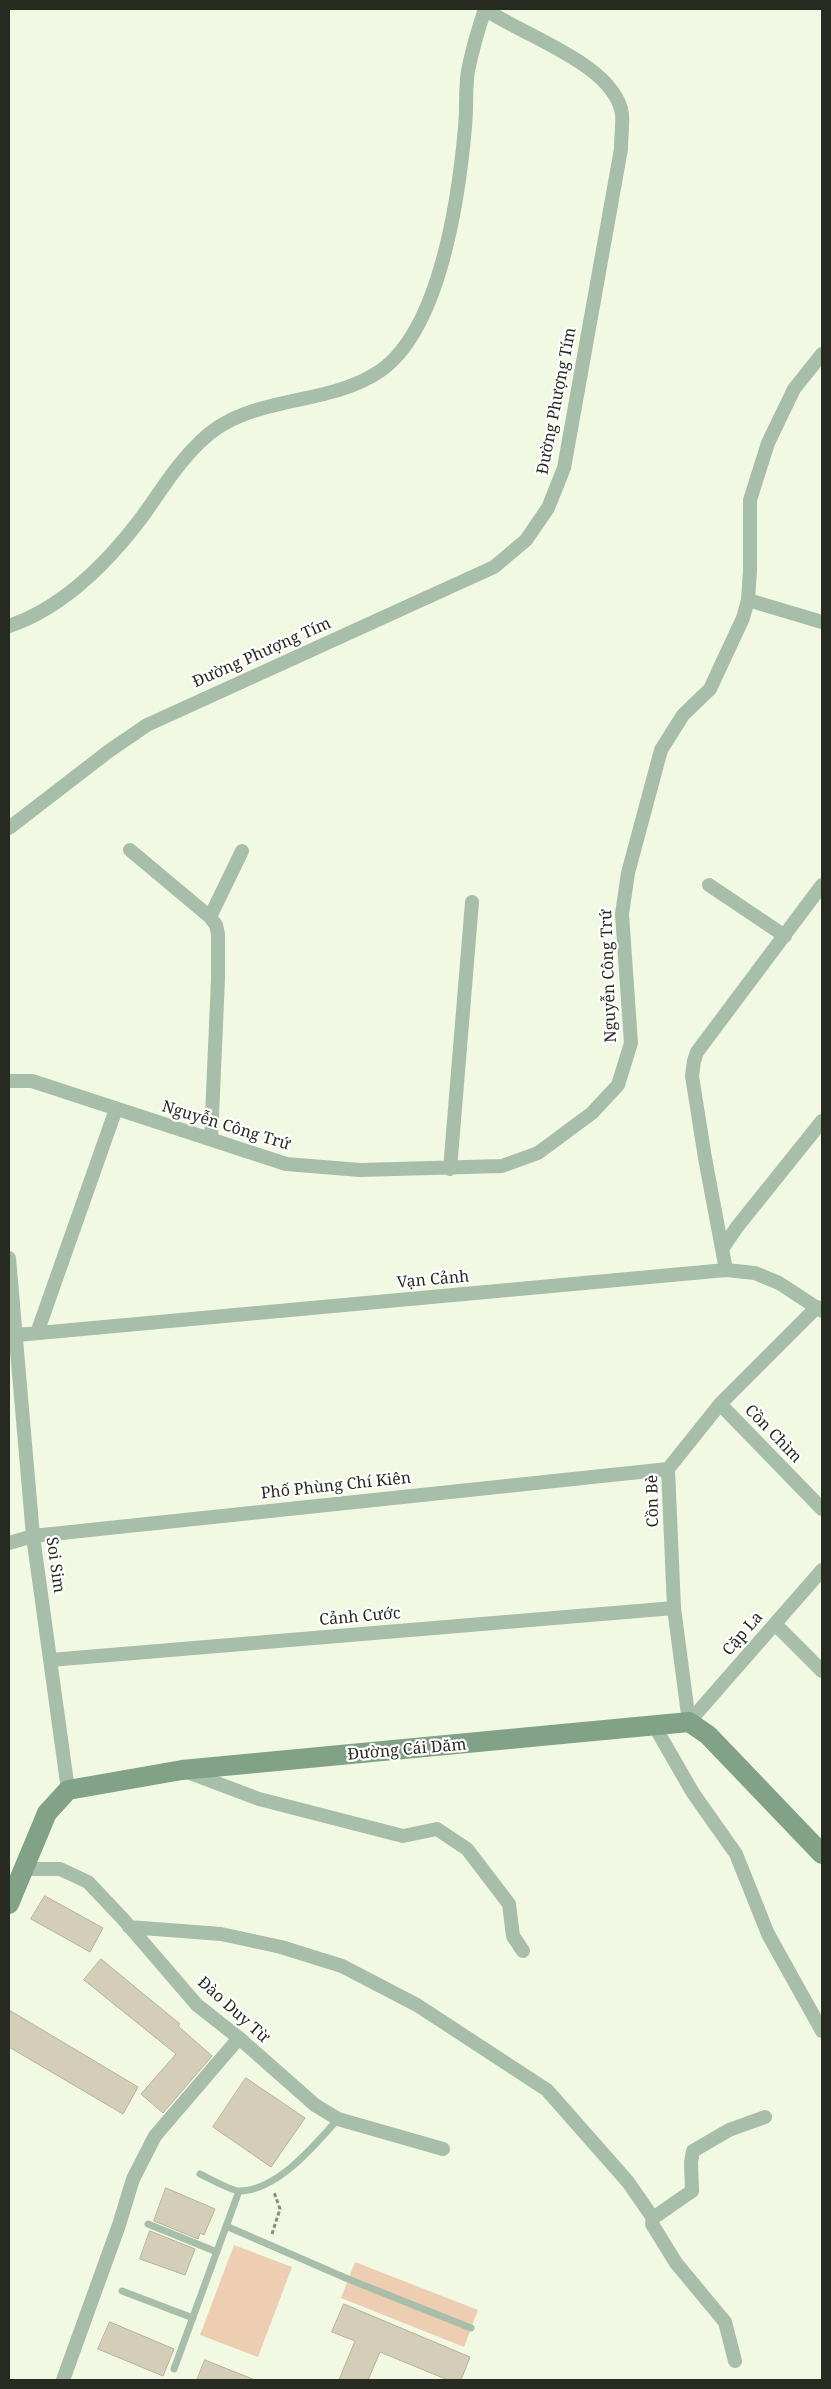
<!DOCTYPE html>
<html>
<head>
<meta charset="utf-8">
<style>
	body { margin:0 }
	#map { position:relative; width:831px; height:2389px; overflow:hidden; background:#f2f9e3; font-family:"Noto Serif",serif }
	canvas { display:block }
	.frame { position:absolute; inset:0; border:10px solid #272a21; pointer-events:none }
</style>
</head>
<body>
<div id="map">
<canvas width="831" height="2389"></canvas>
<div class="frame"></div>
</div>
<script>
const g = document.querySelector('canvas').getContext('2d');
g.lineJoin = 'round';
function paint(path, color) {
  g.fillStyle = color;
  g.fill(path, 'evenodd');
}
function stroke(path, color, width, dash) {
  g.strokeStyle = color;
  g.lineWidth = width;
  g.lineCap = dash ? 'butt' : 'round';
  g.setLineDash(dash || []);
  g.stroke(path);
}
function label(font, color, halo, rows, align = 'center') {
  g.font = font + ' "Noto Serif",serif';
  g.lineWidth = 4.5;
  g.setLineDash([]);
  g.textBaseline = 'middle';
  g.strokeStyle = halo;
  g.fillStyle = color;
  for (const [text, x, y, turn = 0] of rows) {
    g.save();
    g.translate(x, y);
    g.rotate((+turn || 0) * Math.PI / 180);
    g.textAlign = isNaN(turn) ? turn : align;
    if (halo) g.strokeText(text, 0, 0);
    g.fillText(text, 0, 0);
    g.restore();
  }
}
const green = new Path2D(`
	M234,2245L292,2267L258,2357L200,2335Z
	M355,2262L478,2310L464,2347L341,2298Z`);
const building = new Path2D(`
	M45,1896L103,1928L90,1952L31,1919Z
	M101,1959L180,2024L178,2026L212,2056L163,2113L141,2094L176,2054L84,1980Z
	M9,2010L138,2087L123,2114L9,2047Z
	M246,2078L305,2118L271,2167L213,2127Z
	M166,2188L215,2209L204,2235L200,2233L198,2239L154,2221Z
	M150,2231L195,2249L185,2275L140,2259Z
	M344,2304L470,2357L461,2380H448L380,2352L368,2380H339L355,2341L332,2332Z
	M110,2322L174,2349L163,2376L98,2349Z
	M205,2360L255,2380H197Z`);
const path = new Path2D(`
	M272,2234L280,2209L274,2192`);
const lane = new Path2D(`
	M200,2174C209,2178 231,2191 240,2191C278,2190 315,2145 338,2119
	M148,2224L217,2252
	M226,2226L348,2279L471,2328
	M122,2291L193,2318
	M174,2369L239,2191`);
const street = new Path2D(`
	M748,600L822,622
	M9,626C65,607 111,559 145,513C162,489 178,463 200,442C248,393 326,408 380,371C441,329 459,195 465,127C467,108 465,89 468,71C472,50 478,30 485,9H489
	M9,828L109,751L147,725L494,567L526,540L548,508L564,468L621,149C621,138 623,125 622,114C615,64 521,35 485,9
	M130,850L210,917L216,925L218,934V979L211,1139
	M709,885L785,936
	M210,917L242,851
	M9,1081H32L286,1164L360,1170L502,1166L538,1153L592,1113L618,1085L631,1043L622,914L628,873L661,750L683,715L710,689L743,618L748,600L750,571V500L768,443L794,389L822,354
	M450,1169L472,902
	M722,1249L737,1227L822,1121
	M9,1258L33,1536L68,1790
	M726,1270L705,1158L692,1076L694,1061L697,1052L822,885
	M37,1333L116,1109
	M17,1335L726,1270L755,1273L779,1283L822,1311
	M720,1404L822,1509
	M9,1543L33,1536L668,1469
	M775,1624L822,1671
	M50,1660L674,1608
	M689,1722L674,1608L668,1469L720,1404L817,1307
	M689,1722L822,1570
	M655,1727L693,1793L736,1854L768,1934L822,2031
	M190,1773L259,1799L403,1836L437,1829L467,1849L509,1904L513,1936L523,1951
	M24,1869H60L88,1882L123,1919L197,2005L239,2038L315,2105L338,2119L443,2149
	M129,1927L221,1934L281,1947L342,1966L417,2005L547,2090L628,2182L653,2218L652,2224L676,2263L725,2322L735,2361
	M653,2218L692,2191L691,2162L693,2151L729,2130L765,2117
	M63,2380L119,2225L133,2179L155,2136L239,2038`);
const secondary = new Path2D(`
	M9,1904L47,1813L68,1790L182,1770L689,1722L708,1735L822,1854`);
const streetNames = [
	["Đường Phượng Tím",557,401,-79],
	["Đường Phượng Tím",262,653,-24],
	["Nguyễn Công Trứ",609,976,-92],
	["Nguyễn Công Trứ",226,1126,17],
	["Vạn Cảnh",433,1280,-5],
	["Cồn Chìm",773,1434,46],
	["Phố Phùng Chí Kiên",336,1486,-6],
	["Cồn Bè",653,1501,-91],
	["Soi Sim",55,1565,82],
	["Cảnh Cước",360,1617,-5],
	["Cặp La",743,1634,-49],
	["Đường Cái Dăm",407,1750,-5],
	["Đào Duy Từ",233,2010,42]
];
paint(green, '#eeceb3');
paint(building, '#d4cdb8');
stroke(building, '#b7b09b', 1);
stroke(path, '#888d7e', 3, [4, 2.5]);
stroke(lane, '#a7beab', 7);
stroke(street, '#a7beab', 14);
stroke(secondary, '#81a287', 20);
label('16px', '#272a21', '#fff', streetNames);
</script>
</body>
</html>
